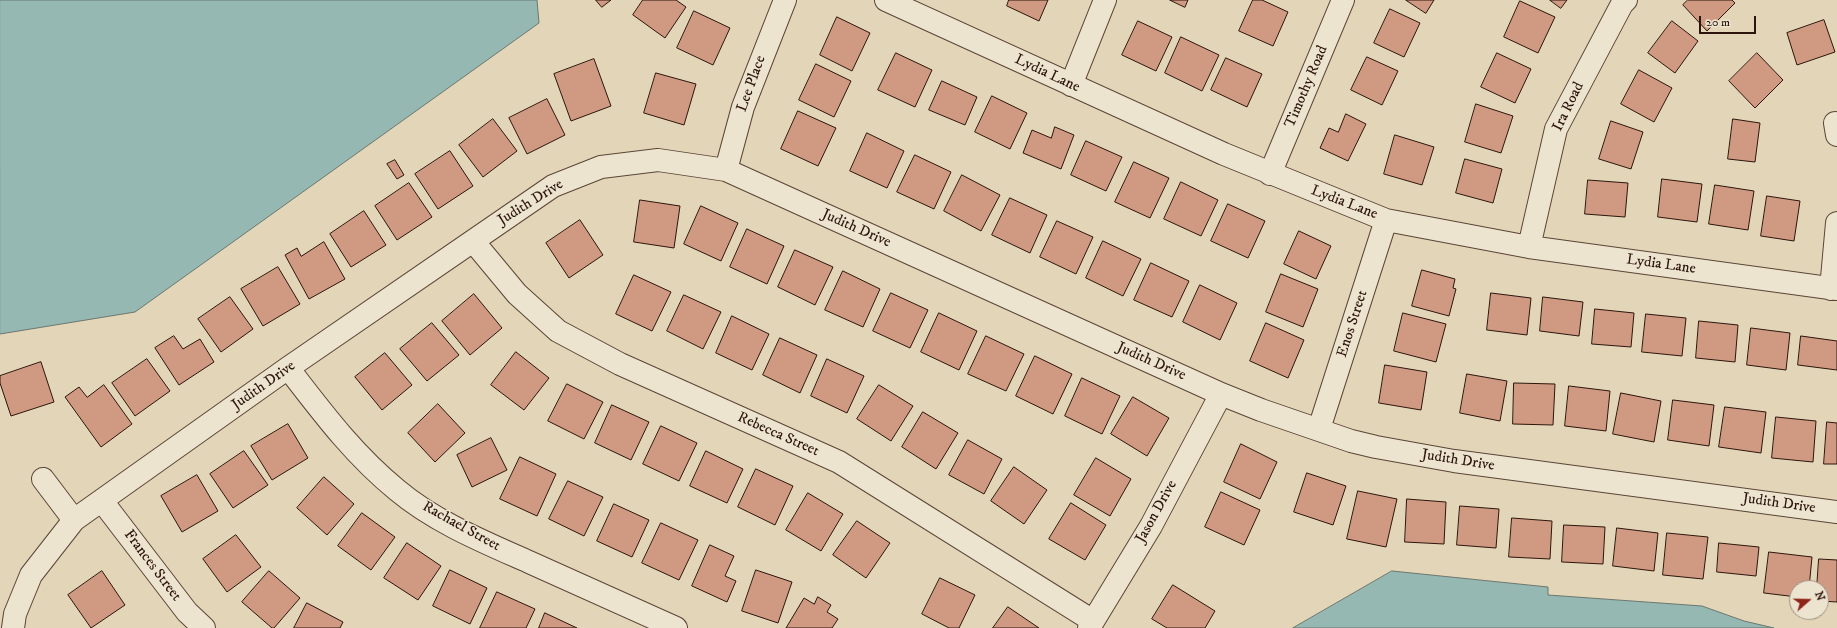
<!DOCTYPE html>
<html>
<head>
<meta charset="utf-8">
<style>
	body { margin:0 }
	#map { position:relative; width:1837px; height:628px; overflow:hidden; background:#e3d5b7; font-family:"IM FELL DW Pica",serif }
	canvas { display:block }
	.north { position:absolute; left:1789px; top:580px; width:40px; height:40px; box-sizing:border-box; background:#ede4d0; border:1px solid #a09182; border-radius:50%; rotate:70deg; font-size:11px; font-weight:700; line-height:16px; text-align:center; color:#2c150c }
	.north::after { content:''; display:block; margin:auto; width:14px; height:18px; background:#8f2418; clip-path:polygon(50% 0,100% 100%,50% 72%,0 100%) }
	.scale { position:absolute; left:1699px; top:16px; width:57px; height:18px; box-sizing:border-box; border:2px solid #2c150c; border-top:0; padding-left:5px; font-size:12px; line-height:14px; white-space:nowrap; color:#2c150c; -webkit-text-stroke:3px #ede4d0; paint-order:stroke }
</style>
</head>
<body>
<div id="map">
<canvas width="1837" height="628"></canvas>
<div class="north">N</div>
<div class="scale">20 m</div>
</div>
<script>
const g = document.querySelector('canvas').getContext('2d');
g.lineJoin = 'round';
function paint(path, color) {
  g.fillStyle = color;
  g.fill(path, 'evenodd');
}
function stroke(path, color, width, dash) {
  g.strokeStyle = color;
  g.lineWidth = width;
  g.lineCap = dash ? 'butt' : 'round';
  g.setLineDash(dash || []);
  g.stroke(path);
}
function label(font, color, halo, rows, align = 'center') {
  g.font = font + ' "IM FELL DW Pica",serif';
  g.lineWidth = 3;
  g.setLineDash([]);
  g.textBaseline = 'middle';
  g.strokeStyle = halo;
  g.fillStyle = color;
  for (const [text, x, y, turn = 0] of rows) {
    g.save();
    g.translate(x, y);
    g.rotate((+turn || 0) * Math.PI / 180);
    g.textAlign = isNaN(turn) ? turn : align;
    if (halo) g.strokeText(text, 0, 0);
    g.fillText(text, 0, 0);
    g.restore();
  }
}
const water = new Path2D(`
	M0,0H537L539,23L135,312L0,334Z
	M1392,571L1548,587V595L1702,606L1744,621L1774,628H1293Z`);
const building = new Path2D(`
	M596,0H611L602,7Z
	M643,0H676L686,7L665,38L633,15Z
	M1009,0H1048L1039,21L1007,6Z
	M1170,0H1188L1185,7Z
	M1253,0H1262L1288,12L1273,46L1239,31Z
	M1406,0H1434L1426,13Z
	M1550,0H1567L1561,8Z
	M1688,0H1732L1735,3L1707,31L1683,5Z
	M1520,1L1555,17L1538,53L1504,37Z
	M1390,9L1420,23L1404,57L1374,43Z
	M694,11L730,28L713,65L677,48Z
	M837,17L870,33L852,71L820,55Z
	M1824,20L1835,52L1797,65L1787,33Z
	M1138,21L1172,37L1156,71L1122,55Z
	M1672,21L1698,41L1675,73L1648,53Z
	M1181,37L1219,55L1202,91L1165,73Z
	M896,53L932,70L915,107L878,90Z
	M1497,53L1531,69L1515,103L1481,87Z
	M1757,53L1783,80L1755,108L1729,81Z
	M1367,57L1398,71L1382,105L1351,90Z
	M1226,58L1262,74L1247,107L1211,90Z
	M594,59L611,106L571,121L554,74Z
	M816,64L851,81L834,117L799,100Z
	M1639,70L1672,88L1654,122L1621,104Z
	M656,73L696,84L684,125L644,113Z
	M942,81L977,97L965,125L929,110Z
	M992,96L1027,113L1010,149L975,132Z
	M547,99L565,135L527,154L509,118Z
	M1476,104L1513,116L1501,153L1465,142Z
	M798,111L836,128L818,166L781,149Z
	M1346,114L1366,124L1348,161L1320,148L1329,128L1338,132Z
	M493,119L517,151L483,177L459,145Z
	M1733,119L1760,123L1755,162L1728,159Z
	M1611,121L1643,132L1631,169L1599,159Z
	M1055,127L1074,135L1061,169L1023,153L1032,130L1051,138Z
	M867,133L904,151L887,188L850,171Z
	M1395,135L1434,147L1422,185L1384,174Z
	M1086,141L1122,157L1106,191L1071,175Z
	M450,151L473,186L438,209L415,174Z
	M915,155L951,172L934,209L897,192Z
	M1465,159L1502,169L1493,203L1456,193Z
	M395,160L404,175L397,179L387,164Z
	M1134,162L1169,178L1150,218L1115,202Z
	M962,175L1000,195L981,231L944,211Z
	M1662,179L1702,184L1697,222L1658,217Z
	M1588,180L1628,183L1625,217L1585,214Z
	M1181,182L1218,200L1201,236L1164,219Z
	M409,183L432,217L397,240L375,206Z
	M1715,185L1754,191L1748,230L1709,224Z
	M1767,196L1800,201L1794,241L1761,236Z
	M1010,198L1047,215L1030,253L992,235Z
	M640,200L680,206L674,248L634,242Z
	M1228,204L1265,221L1248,258L1211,241Z
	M701,206L738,223L721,261L684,244Z
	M364,211L386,245L351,267L330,234Z
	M580,220L603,255L569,278L546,243Z
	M1057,221L1093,237L1076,274L1040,257Z
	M747,229L784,246L767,284L730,267Z
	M1299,231L1331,246L1316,279L1284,264Z
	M1103,241L1141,259L1123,296L1086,278Z
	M324,242L345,279L309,299L285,255L297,248L301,256Z
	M795,250L833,267L815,305L778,287Z
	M1151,263L1189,281L1172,317L1134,300Z
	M278,267L300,304L263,326L241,289Z
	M1422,270L1455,279L1453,288L1456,289L1449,316L1412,306Z
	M843,271L880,289L863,327L825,310Z
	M1281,274L1318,289L1303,327L1266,312Z
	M634,275L671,292L652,331L616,314Z
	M1200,285L1237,303L1220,340L1183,322Z
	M891,293L928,310L910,348L873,331Z
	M1491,293L1531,298L1527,335L1487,330Z
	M474,294L502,328L470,355L442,321Z
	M684,295L721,312L703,349L667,331Z
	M230,297L253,329L221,352L198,319Z
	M1543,297L1583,302L1579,336L1540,331Z
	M1595,309L1634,313L1631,347L1592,344Z
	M939,313L977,331L959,370L921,352Z
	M1403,313L1446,324L1436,362L1394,351Z
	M1646,314L1686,318L1682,356L1642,352Z
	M732,316L769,334L752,370L716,353Z
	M1699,321L1738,325L1735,362L1696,358Z
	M432,323L459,355L427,381L400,349Z
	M1266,323L1304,340L1288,378L1250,361Z
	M1751,328L1790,333L1786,370L1747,365Z
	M174,336L183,349L200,339L214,362L179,385L155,348Z
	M986,336L1024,354L1006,391L968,374Z
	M1801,336L1837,341V370L1798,365Z
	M780,338L817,355L800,393L763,375Z
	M516,352L549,378L524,410L491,385Z
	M385,353L412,385L382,410L355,377Z
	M1035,356L1072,374L1053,414L1016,396Z
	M147,359L170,391L135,416L112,383Z
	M827,359L864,376L847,413L811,396Z
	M41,362L54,402L11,416L0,383V376Z
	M1385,365L1427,372L1421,410L1379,403Z
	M1467,374L1507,381L1500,421L1460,413Z
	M1082,378L1120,396L1102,434L1065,416Z
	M1514,383L1555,384L1553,425L1513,424Z
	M567,384L603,402L584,439L548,421Z
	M104,385L132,424L101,447L65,397L79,387L87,397Z
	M879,385L913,406L891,441L857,419Z
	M1569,386L1610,391L1606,431L1565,426Z
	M1621,393L1661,401L1654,442L1613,434Z
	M1133,397L1169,418L1147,456L1111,434Z
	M1673,400L1714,405L1709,446L1668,440Z
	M438,404L465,433L435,462L408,433Z
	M612,405L649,422L631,460L595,443Z
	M1725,407L1766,412L1761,453L1719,447Z
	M923,412L958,433L936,469L902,447Z
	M1776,417L1816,421L1813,462L1772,458Z
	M1827,422L1837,423V464H1824Z
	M288,424L308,458L272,480L251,446Z
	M661,426L697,443L679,481L643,464Z
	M491,438L507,470L472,487L457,455Z
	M968,440L1002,459L984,494L949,475Z
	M1241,444L1277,462L1260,499L1224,482Z
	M244,451L268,485L233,508L210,474Z
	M706,451L743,469L727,503L690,486Z
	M520,457L556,474L537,516L500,499Z
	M1096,458L1131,479L1110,516L1074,495Z
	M1014,467L1047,490L1024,524L991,501Z
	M756,469L793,486L775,525L738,507Z
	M1307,473L1346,486L1333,525L1294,512Z
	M197,475L218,511L182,532L161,496Z
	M324,477L354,504L327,535L297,508Z
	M568,481L603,497L584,536L549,519Z
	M1358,491L1397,499L1386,547L1347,539Z
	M1221,492L1260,510L1244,545L1205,527Z
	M808,493L843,514L821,551L786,530Z
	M1407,499L1446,502L1444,544L1405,542Z
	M1071,503L1106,525L1085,560L1049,539Z
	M614,504L649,520L632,557L597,541Z
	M1460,506L1499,509L1496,548L1457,545Z
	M362,513L395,537L371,570L338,546Z
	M1512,518L1552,521L1550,559L1509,557Z
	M857,521L890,543L866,578L833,555Z
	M661,523L698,540L679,580L642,563Z
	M1564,525L1605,527L1603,564L1562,562Z
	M1617,528L1658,533L1654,571L1613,566Z
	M1667,533L1708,537L1703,579L1663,575Z
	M236,535L261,567L227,592L203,559Z
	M407,543L441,566L418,600L384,578Z
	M1719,543L1759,547L1756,576L1717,572Z
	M710,545L734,556L725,576L736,581L727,602L692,586Z
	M1769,552L1812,557L1809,588H1797V597L1764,593Z
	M1819,559L1837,560V602L1821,601V588H1817Z
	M450,570L487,588L470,624L433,606Z
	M756,570L792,582L778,623L742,611Z
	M102,571L125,605L91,628L68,595Z
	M269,571L300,598L274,628H272L242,602Z
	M940,578L975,595L959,628H949L922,614Z
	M1173,585L1215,611L1205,628H1167L1152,619Z
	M497,592L535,609L526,628H480Z
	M818,597L831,605L827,612L838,619L832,628H786L804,598L814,604Z
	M307,603L343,622L340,628H294Z
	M1008,607L1039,628H993Z
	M545,613L577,628H539Z`);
const minor = new Path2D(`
	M886,0L1224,154L1386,220L1529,247L1837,289
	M1071,85L1105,0
	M1835,123L1837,135
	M726,170L743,107L785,0
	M1270,174L1343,0
	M473,241L517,294L558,331L620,364L839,462L1093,621
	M1529,247L1556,129L1622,4L1626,0
	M1831,289L1837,223
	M288,368C322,412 353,454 397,490C435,522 484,542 529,562C578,584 627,606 676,628
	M1319,429L1386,220
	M43,479L74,520
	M102,501L187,612L204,628
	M13,628L15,614L31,575L74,520L288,368L553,186L601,167L658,160L726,170L1221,394L1261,410L1351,441L1376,447L1454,461L1837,512
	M1089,628L1151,526L1221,394`);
const streetNames = [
	["Lydia Lane",1047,74,25],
	["Lee Place",752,84,-70],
	["Timothy Road",1307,87,-67],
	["Ira Road",1569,107,-64],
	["Judith Drive",531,203,-32],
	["Lydia Lane",1344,203,21],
	["Judith Drive",856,229,24],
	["Lydia Lane",1661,265,8],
	["Enos Street",1353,324,-72],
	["Judith Drive",1151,362,24],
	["Judith Drive",264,386,-35],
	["Rebecca Street",778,435,24],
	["Judith Drive",1458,461,9],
	["Judith Drive",1779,504,8],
	["Jason Drive",1157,512,-61],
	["Rachael Street",461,527,29],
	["Frances Street",152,566,53]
];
paint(water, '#95b8b2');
stroke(water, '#6b7770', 1);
paint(building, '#d09982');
stroke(building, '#2c150c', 1);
stroke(minor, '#5a4537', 24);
stroke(minor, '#ede4d0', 22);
label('15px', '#2c150c', '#ede4d0', streetNames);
</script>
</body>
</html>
